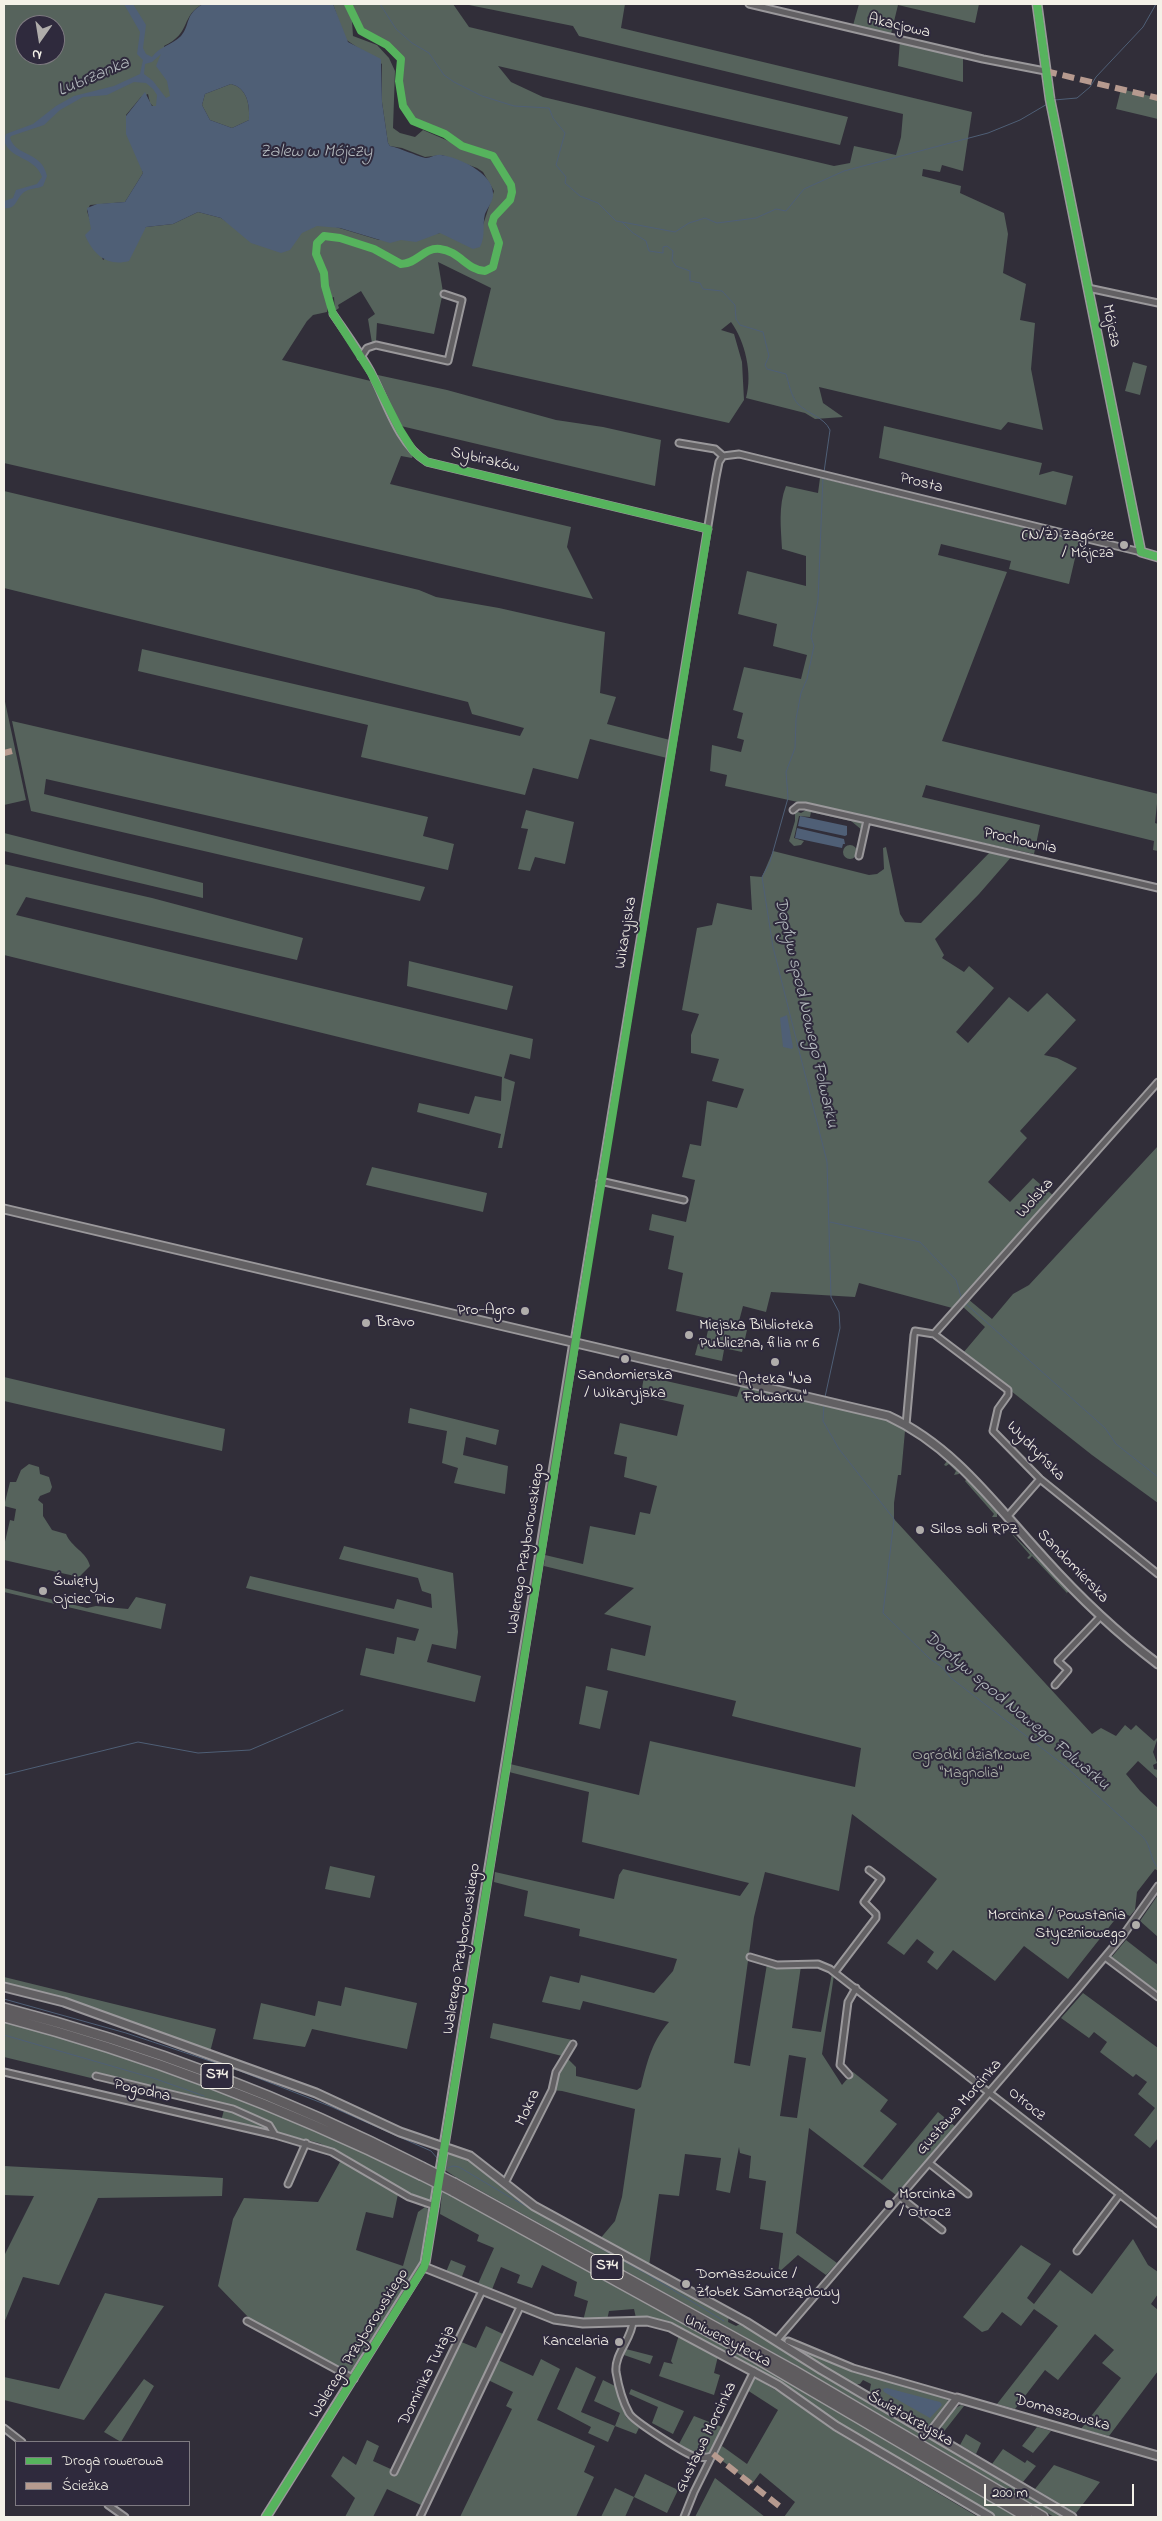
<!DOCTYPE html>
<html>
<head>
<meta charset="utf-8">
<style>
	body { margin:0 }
	#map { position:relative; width:1162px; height:2521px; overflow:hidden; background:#312e39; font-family:"Indie Flower",sans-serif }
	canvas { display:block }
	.frame { position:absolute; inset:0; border:5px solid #f4f1e8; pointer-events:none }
	.legend { position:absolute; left:15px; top:2441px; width:175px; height:65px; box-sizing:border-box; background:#2f2a3d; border:1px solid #7e7a81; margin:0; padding:6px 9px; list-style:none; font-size:15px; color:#f4f1e8 }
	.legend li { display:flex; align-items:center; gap:10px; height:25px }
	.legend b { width:25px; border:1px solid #7e7a81 }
	.north { position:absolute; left:15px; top:15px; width:50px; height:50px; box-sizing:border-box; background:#2f2a3d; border:1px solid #7e7a81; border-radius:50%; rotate:193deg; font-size:14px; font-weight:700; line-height:20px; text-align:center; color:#f4f1e8 }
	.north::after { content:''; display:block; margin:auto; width:18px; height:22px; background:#b0adab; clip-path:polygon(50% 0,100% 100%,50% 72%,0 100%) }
	.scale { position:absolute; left:984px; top:2484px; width:150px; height:22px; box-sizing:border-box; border:2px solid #f4f1e8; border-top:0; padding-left:6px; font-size:15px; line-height:18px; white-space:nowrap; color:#f4f1e8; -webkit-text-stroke:4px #2f2a3d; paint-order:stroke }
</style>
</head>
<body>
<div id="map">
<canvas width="1162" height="2521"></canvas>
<div class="frame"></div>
<ul class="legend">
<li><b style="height:6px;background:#56b35d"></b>Droga rowerowa</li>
<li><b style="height:6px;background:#b69a8f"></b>Ścieżka</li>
</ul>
<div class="north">N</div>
<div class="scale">200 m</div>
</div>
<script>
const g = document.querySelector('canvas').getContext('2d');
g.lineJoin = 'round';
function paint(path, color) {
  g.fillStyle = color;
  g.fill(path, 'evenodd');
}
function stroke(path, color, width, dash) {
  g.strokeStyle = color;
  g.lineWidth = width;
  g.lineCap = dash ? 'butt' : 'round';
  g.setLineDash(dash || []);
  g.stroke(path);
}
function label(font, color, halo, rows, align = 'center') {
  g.font = font + ' "Indie Flower",sans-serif';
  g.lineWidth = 4;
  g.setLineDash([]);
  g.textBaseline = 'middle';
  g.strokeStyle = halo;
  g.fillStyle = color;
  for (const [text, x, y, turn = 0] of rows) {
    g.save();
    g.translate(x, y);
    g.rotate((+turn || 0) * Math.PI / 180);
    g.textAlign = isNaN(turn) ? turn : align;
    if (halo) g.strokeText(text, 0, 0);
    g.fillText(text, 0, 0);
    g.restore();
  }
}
const green = new Path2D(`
	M4,4H203C180,16 192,33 164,46L172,108H155L150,103L148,94L141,97L126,115L143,173L125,202L90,205L87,211L103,260L146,227L173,224L198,212L221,218L233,226H323L326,224L379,240L424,236L483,225L494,191L483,172L477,168L442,155L425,157L402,148L390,146L388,143L382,102V64L345,39L333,4H346L352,21L353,36L377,45L389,58L395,71L393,128L400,133L415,137L423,130L483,156L490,155L462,146L445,134L413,121L403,106L399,81L400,59L387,45L361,31L348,4H453L469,27L848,117L840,145L498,66L511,82L543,97L834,166L850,163L854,146L896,155L901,137L903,114L579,36L573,26L464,4H625L621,28L972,112L963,171L942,165L940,172L923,169L922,176L961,186L960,193L1004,213L1008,234L1003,273L1026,284L1020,320L1035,323L1031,369L1043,430L1008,422L1001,430L819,387L823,403L843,417L815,419L805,413L746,398C753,374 745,341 731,322L721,330L734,334L742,362L744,400L729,423L472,366L491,288L438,262L443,292L434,334L377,323L376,342L372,343L368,319L375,314L361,291L338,305L339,308L335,311L334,297L329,299L327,312L313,315L307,321L282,360L375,382L414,452L412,458L401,456L390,484L571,527L567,547L593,599L4,463ZM25,25H55V55H25Z
	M859,4H979L975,23L898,5L890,38L852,29Z
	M900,40L963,55V82L898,66Z
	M231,84C247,88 250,104 249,120L232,128L210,120L202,105L205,94Z
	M1121,89L1158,98V119L1116,109Z
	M1133,362L1147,366L1140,395L1125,391Z
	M373,374L447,390L556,420L603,427L661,440L655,486L401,426Z
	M884,426L1042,463L1039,475L1053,471L1073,476L1066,505L879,458Z
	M820,478L1079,541L1069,584L1009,569L1011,561L941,544L938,555L1007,572L942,741L1158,794L1155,823L1158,824V851L1153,850L1154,841L926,785L922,797L1040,825L1034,854L725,786L727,775L710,771L712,745L741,752L744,740L737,738L743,713L733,710L744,667L801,679L807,655L773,646L777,624L738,614L747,571L806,586V556L782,549C781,528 778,506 786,486L818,493Z
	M4,491L419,590L436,597L499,608L605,632L600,693L616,697L607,724L670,740L667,758L590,739L578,779L533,768L525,795L361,757L368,725L138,671L142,649L520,736L524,728L472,714L468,702L4,588Z
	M4,697L26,800L4,805Z
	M12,721L428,817L423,836L454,844L448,870L46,779L44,794L425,887L420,901L31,811Z
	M808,809L862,821L864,825L862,830L851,821L811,812L810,817L799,816L794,838L804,841L801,845L794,846L789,841L795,821V811L801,813Z
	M526,810L574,822L565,864L535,857L530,871L518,869L528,829L521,828Z
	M4,833L203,883V898L4,851Z
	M843 852a7 7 0 1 1 14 0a7 7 0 1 1-14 0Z
	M886,847L900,914L905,922L921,923L992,850L1013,855L979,894L935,939L944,955L942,958L964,972L969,966L994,988L956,1032L968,1043L1009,997L1028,1012L1047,993L1076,1020L1044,1055L1057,1058L1077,1068L1020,1131L1027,1138L988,1182L1010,1202L1033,1178L1055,1197L956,1309L859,1283L855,1297L771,1292L766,1312L743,1306L738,1325L676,1311L683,1273L668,1269L674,1236L649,1230L652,1214L686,1222L695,1180L682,1177L690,1144L701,1146L707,1101L737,1108L744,1089L712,1081L719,1059L691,1053V1035L699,1014L682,1010L697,928L712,925L717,903L752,910L750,876L762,877L773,851L869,875L877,874L884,869L883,848Z
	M4,864L152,898L303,938L297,960L26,897L16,915L533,1039L530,1059L510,1054L504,1078L515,1082L502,1148H498L501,1134L417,1112L419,1103L469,1114L475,1096L501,1101L502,1077L4,955Z
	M409,961L513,986L507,1010L407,986Z
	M1158,1146V1503L1092,1455L963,1353L985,1327L962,1306L968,1299L992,1319L1013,1294L1029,1285Z
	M372,1167L487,1193L483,1212L366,1185Z
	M710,1321L747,1330L742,1352L705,1344Z
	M698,1344L724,1350L722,1361L695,1355Z
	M644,1376L737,1397L741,1385C790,1396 848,1404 895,1423C920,1434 940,1453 960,1471L959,1474L954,1475L956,1471L949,1464L946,1466L944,1465L947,1461L928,1445L905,1431L901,1475H898L894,1503V1519L1092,1734L1101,1728L1116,1736L1125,1725L1131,1730L1136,1725L1154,1741L1158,1737L1153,1752L1157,1763L1153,1765L1154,1769L1158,1770V1779L1138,1761L1126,1774L1140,1791L1158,1808V1871L1155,1869L1137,1892L1135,1910L1130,1916L1121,1912L1068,1979L1024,1946L995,1981L953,1950L937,1970L927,1962L934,1952L917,1939L904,1955L887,1943L937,1879L852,1814L839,1891L765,1872L754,1917L734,2063L750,2066L767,1964L785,1969L801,1966L792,2028L821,2032L832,1973L834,1975L822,2054L842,2085L853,2072L888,2100L880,2111L897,2124L863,2166L882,2180L938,2112L956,2127L896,2195L809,2128L796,2233L837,2263L826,2275L798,2255L778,2273L783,2233L760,2229L766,2181L749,2178L751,2156L740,2153L739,2147L730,2193L716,2190L721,2158L685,2154L679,2196L659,2194L649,2266L599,2240L615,2221L622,2197L635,2109L562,2091L552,2090L566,2057L490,2038L493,2023L577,2041L566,2057L576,2067V2076L637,2090L641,2087C647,2062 652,2041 669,2022L583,2001L580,2010L542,2002L550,1976L579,1983L581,1975L654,1993L673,1971L677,1959L579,1936L580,1929L524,1916L528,1891L494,1882L495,1872L614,1899L619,1875L623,1869L740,1896L749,1883L582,1842L589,1792L509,1772L510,1764L639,1795L650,1741L855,1787L861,1748L732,1716L736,1701L607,1670L611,1648L645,1656L651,1626L604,1614L634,1588L544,1566L545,1555L583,1564L590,1526L635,1535L640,1512L650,1514L657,1486L624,1477L627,1457L614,1454L620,1423L677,1436L684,1405L641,1395ZM789,2055L806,2058L797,2118L780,2116Z
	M4,1377L225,1429L222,1451L4,1401Z
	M410,1408L499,1430L496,1445L466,1437L463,1455L508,1466L505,1494L454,1483L458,1468L442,1463L447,1431L408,1423Z
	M29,1464L39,1467L40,1474L49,1477L52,1487L50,1492L40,1496L38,1500L43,1504V1516L52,1530L66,1534C71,1547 87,1552 90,1566L79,1577L4,1560V1546L10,1520L14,1521L16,1509L4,1506L10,1482H16L21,1470Z
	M967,1479L997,1510V1517H992L994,1514L965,1481Z
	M1000,1522L1004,1525C1026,1549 1047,1567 1069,1590L1062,1601L1067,1593L1032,1556L1029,1559L1027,1558L1030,1555L1003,1524L1000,1526Z
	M344,1546L453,1573L458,1632L456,1649L432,1644L427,1662L481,1676L475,1702L360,1675L366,1648L394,1654L397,1637L415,1641L419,1629L246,1588L250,1576L394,1609L397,1599L432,1608L431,1594L422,1591L418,1578L339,1559Z
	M4,1588L87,1608L96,1606L128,1609L136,1597L166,1604L161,1629L4,1592Z
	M586,1686L608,1691L600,1729L579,1724Z
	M330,1866L375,1876L370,1898L325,1889Z
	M1158,1895V1937L1140,1921Z
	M1126,1940L1158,1965V1995L1110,1959Z
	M4,1977L216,2029L210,2052L4,1984Z
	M345,1987L417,2003L407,2049L312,2029L305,2047L253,2039L261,2003L315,2016L318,2001L341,2006Z
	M1083,1993L1158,2048V2138L1150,2148L1134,2135L1155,2108L1138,2094L1147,2082L1136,2074L1133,2077L1100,2052L1107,2042L1094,2032L1089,2038L1061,2018Z
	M4,2022C154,2059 298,2117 435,2187L433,2200L426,2201L414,2197L344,2154L319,2143L276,2132L270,2122L229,2105L214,2103L217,2108L95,2079V2076L91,2078L4,2057Z
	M224,2110C238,2114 261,2119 269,2132L221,2121Z
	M448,2152L470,2158L521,2200L729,2315L728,2322L736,2326L742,2323L787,2352L1066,2517H1054L794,2364L454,2176L445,2170Z
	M341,2160L398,2194L393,2218L366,2212L356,2250L403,2266L418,2212L425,2207L431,2211L423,2260L353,2376L251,2320L218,2286L233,2219L244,2198L318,2202Z
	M4,2166L223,2178L222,2196L98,2198L59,2285L23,2277L4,2323V2256L34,2196L4,2195Z
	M442,2191L835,2408L1018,2517H995L838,2424L800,2396L758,2369L675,2324L657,2319L636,2318L634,2309L609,2311L607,2320L583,2321L588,2301L574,2296L577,2282L542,2265L532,2288L517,2283L520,2275L501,2267L491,2292L477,2286L494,2248L477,2241L479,2235L440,2214Z
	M1133,2239L1148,2265L1158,2272V2294L1151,2304L1158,2310V2371L1109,2436L1081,2429L1121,2378L1102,2363L1114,2350L1095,2334L1058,2380L1045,2370L1015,2409L997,2404L1058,2326L1034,2309L1021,2326L1002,2312L988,2330L982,2332L963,2317L1021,2245L1051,2264L1027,2298L1034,2304L1060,2270L1092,2294Z
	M451,2260L466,2266L461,2279L446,2272Z
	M105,2293L164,2306L84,2420L4,2400V2377L59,2389Z
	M486,2326L505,2335L423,2506L387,2489L373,2517H345L355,2498L331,2476L343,2456L356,2465L367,2440L379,2446L373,2461L395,2471L459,2341L476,2348Z
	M785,2332L786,2341L789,2344L841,2366L947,2398L949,2404L930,2427L872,2396L869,2394L871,2384L863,2380L860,2384L853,2385L785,2344L783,2338Z
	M679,2335L718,2356L714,2373L720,2375L714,2395L659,2376L664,2362L673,2364L671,2361Z
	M626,2349L653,2356L650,2364L624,2355Z
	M541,2359L560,2369L537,2420L595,2446L584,2472L594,2477L576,2517H460L512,2409L506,2406L513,2392L488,2380L498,2360L533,2376Z
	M576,2367L596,2377L581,2412L615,2426L620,2413L594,2401L603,2380L615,2386L626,2417L639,2428L636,2434L615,2426L608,2442L588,2433L591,2427L557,2409Z
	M753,2377L784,2395L831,2429L978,2517H784L795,2502L760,2473L752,2484L715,2455L722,2446L747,2464L778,2410L747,2390Z
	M144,2379L154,2386L121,2442L104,2432Z
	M631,2389L684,2411L673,2434L652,2423L658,2407L629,2394Z
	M961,2405L964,2406L942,2434C938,2424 952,2409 961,2405Z
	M694,2416L722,2427L708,2455L694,2453L679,2444Z
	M1037,2427L1051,2431L1033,2453L1022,2446Z
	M966,2434L981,2443L976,2454L960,2445Z
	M1003,2449L1025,2463L1027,2460L1036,2466L1023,2482L992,2464Z
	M1054,2465L1100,2482L1076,2513L1035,2489Z
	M645,2474L678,2490L667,2513L634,2497L625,2517H601L615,2488L634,2497Z
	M715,2478L765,2517H695Z`);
const water = new Path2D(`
	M124,4H133L146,25L143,48L146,54L152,57C160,46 172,45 181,36C191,24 184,15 203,4H333L348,42L381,59L382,102L388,143L390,146C400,148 419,157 426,158C431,158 436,154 441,155C458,157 493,173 493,193C494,200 488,207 485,214C482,226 486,235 480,247L473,249L440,233L416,242L401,240L390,243L340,228L317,226L302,233L290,250L281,253L251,243L221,218L198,212L173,224L146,227L129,261C107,267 93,254 85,235L91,229L87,208L97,204L125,202L143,173L126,134V116L145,92L152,106H156L157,95L153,89L146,83L134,82L107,95L83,97L60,110L44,125L11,136L10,138C16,157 42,151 47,176L43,186C37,189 31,188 26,191C15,197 18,210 4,208V201L13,198L16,190L37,184L42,177C35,156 9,160 4,140L6,134L33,124L56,106L74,96L114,86L140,74L143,60L137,54L140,32ZM161,54L156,66L167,81L170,96L166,98L153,81L144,74L145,64L152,62ZM231,84C247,88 250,104 249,120L232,128L210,120L202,105L205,94Z
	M800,816L847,826V835L845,836L798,826Z
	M797,828L844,839L845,844H843L842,848L795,838Z
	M787,1015L793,1047L792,1049L783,1047L780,1018Z
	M887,2388L940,2402L942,2405L930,2418L884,2392L883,2389Z`);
const stream = new Path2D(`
	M380,4L396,29L412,43L429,53L444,75L454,82L482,96L514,106L549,108L553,118L565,133L556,165L566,177L565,183L580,196L598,203L616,221L622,222L633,233L646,241L649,251L663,253V247L667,246L673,251L672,260L676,266L690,271V281L700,283L703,289L722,291L735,305L736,319L740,325L763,332L769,356L765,365L767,369L786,374C789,383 791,397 798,404C808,414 824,417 830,430L824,472
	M1054,100L1077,98L1090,87L1096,77L1143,27L1156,4
	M622,222L675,232L689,223L705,218L717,223L756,218L776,209L786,211L804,189L844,171L988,133L1020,120L1049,103
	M823,476L818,600L811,637L814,646L807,679L801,693L796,719L795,748L786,772L788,798L770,862L762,877L773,947L827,1162L831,1297L839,1312L840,1328L825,1397
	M830,1222L920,1242L956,1280L962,1300
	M965,1303L1105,1428L1116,1444L1158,1477
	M824,1404L823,1421L839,1449L894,1519L883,1613L929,1658L942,1667L951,1678L1065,1766L1143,1837C1152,1847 1149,1858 1158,1868
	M4,1775L138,1742L198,1753L250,1750L343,1710
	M4,1999L126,2033L240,2071L332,2107L431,2151L438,2159
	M4,2035L153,2078L204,2096
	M448,2168L453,2166L459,2167L513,2199
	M515,2200L645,2273
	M647,2274L724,2321`);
const street = new Path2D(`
	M749,4L983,59L1045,71
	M1088,288L1158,303
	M333,314C346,333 360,352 371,372C386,401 398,444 427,462L708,529
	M361,357L367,348L376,345L448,361L462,300L444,294
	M679,443L715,449L723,456
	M723,456L739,454L1141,552
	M793,810L798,806H805L867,820L859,856
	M867,820L1158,888
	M600,1181L684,1200
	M934,1334L1158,1082
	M574,1342L716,477L719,462L723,456
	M906,1425L914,1335L915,1331L934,1334L1008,1390V1395L998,1409L993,1431L1040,1479L1158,1574
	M1007,1517L1040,1479
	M1055,1685L1068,1670L1058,1661L1101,1616
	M750,1957L777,1965L818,1964L830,1969L1158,2224
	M1105,1957L1158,1997
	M835,1972L876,1918V1914L864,1902L881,1879L869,1870
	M4,2072L275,2135
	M849,2075L840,2065L848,2002L856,1988
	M96,2076L233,2109L269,2125L275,2135L332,2152L409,2197L435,2206
	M929,2163L968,2194
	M505,2183L552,2090L556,2072L573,2044
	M288,2184L306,2143
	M900,2197L942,2230
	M1077,2251L1120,2194
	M247,2321L354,2379
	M633,2321C632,2339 614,2354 616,2372C618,2384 623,2402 629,2413C633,2421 683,2452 693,2456C699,2458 705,2458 712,2456
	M776,2341L1078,1989L1124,1934L1158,1886
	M788,2341L853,2368L957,2398
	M4,2428L22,2442
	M394,2472L482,2291
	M108,2505L125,2517
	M420,2517L520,2307
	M684,2517L694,2492L754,2371`);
const secondary = new Path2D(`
	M1037,4L1050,99L1141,552L1158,557
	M4,1209L888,1416C955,1447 996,1506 1044,1558C1079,1597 1117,1633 1158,1664
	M4,1987L64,2002L316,2093L400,2132L470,2156L534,2206L746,2322L822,2370L1072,2517
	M424,2267L554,2319L583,2323L647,2321L670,2327L778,2385L836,2426L990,2517
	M930,2433L957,2398L1158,2456
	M266,2517L425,2263L574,1342`);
const highway = new Path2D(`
	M4,2008C148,2045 289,2099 422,2167
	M4,2017C148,2055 287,2109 421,2175
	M454,2183L793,2370L1043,2517
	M453,2191L756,2358L1027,2517`);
const highwayBridge = new Path2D(`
	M422,2167L454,2183
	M421,2175L453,2191`);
const quiet = new Path2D(`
	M1045,71L1158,98
	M4,753L12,751
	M713,2454L783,2509`);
const cycleway = new Path2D(`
	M1037,4L1050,99L1141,552L1158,557
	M266,2517L424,2267L426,2260L708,529L427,462L414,452L400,430L371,373L333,314L325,286L324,273L316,254L317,243L324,236L340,238L374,249L401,264C417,264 424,247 440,249C459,251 467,270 485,271L493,267L499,243L492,224L494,217L510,200L512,192L511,185L493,156L462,146L445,134L413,121L403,106L399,81L401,59L387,45L361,31L348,4`);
const markers = [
	[1124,545,5,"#b0adab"],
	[525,1311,5,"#b0adab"],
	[366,1323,5,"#b0adab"],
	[689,1335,5,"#b0adab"],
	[625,1359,5,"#b0adab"],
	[775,1362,5,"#b0adab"],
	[920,1530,5,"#b0adab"],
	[43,1591,5,"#b0adab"],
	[1136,1925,5,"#b0adab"],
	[889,2204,5,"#b0adab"],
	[686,2284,5,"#b0adab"],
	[619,2342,5,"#b0adab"]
];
const shields = [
	[217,2076,32],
	[607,2267,32]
];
const shieldNames = [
	["S74",217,2076],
	["S74",607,2267]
];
const streetNames = [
	["Akacjowa",899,27,13],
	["Mójcza",1110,326,79],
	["Sybiraków",485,461,13],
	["Prosta",921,484,14],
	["Prochownia",1020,842,13],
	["Wikaryjska",627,933,-81],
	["Wolska",1036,1199,-48],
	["Wydryńska",1035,1452,46],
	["Walerego Przyborowskiego",527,1549,-81],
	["Sandomierska",1072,1567,46],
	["Walerego Przyborowskiego",463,1949,-81],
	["Pogodna",142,2092,13],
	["Otrocz",1026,2105,39],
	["Mokra",529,2108,-65],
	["Gustawa Morcinka",960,2108,-49],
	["Uniwersytecka",727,2342,28],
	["Walerego Przyborowskiego",360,2344,-58],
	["Dominika Tutaja",428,2376,-64],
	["Domaszowska",1062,2414,16],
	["Świętokrzyska",910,2420,30],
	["Gustawa Morcinka",707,2438,-64]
];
const poiNames = [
	["(N/Ż) Zagórze",1114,536,"right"],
	["/ Mójcza",1114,554,"right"],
	["Pro-Agro",515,1311,"right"],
	["Bravo",376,1323],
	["Miejska Biblioteka",699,1326],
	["Publiczna, filia nr 6",699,1344],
	["Sandomierska",625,1376,"center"],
	["/ Wikaryjska",625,1394,"center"],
	["Apteka \"Na",775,1380,"center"],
	["Folwarku\"",775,1398,"center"],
	["Silos soli RPZ",930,1530],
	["Święty",53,1582],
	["Ojciec Pio",53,1600],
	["Morcinka / Powstania",1126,1916,"right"],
	["Styczniowego",1126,1934,"right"],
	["Morcinka",899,2195],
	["/ Otrocz",899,2213],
	["Domaszowice /",696,2275],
	["Żłobek Samorządowy",696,2293],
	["Kancelaria",609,2342,"right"]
];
const parkNames = [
	["Ogródki działkowe",971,1756],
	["\"Magnolia\"",971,1774]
];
const waterNames = [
	["Lubrzanka",94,78,-23],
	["Zalew w Mójczy",316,153],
	["Dopływ spod Nowego Folwarku",805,1013,77],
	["Dopływ spod Nowego Folwarku",1016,1712,40]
];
paint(green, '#56635c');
paint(water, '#4f5f76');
stroke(stream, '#4f5f76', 1);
stroke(street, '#9a989b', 9);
stroke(secondary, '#9a989b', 11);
stroke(highway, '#9a989b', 12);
stroke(street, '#626063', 5);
stroke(secondary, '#626063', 7);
stroke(highway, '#5f5c5f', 9);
stroke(highwayBridge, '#9a989b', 12, []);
stroke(highwayBridge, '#5f5c5f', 9);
stroke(quiet, '#b69a8f', 6, [12, 6]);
stroke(cycleway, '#56b35d', 8);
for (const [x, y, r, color] of markers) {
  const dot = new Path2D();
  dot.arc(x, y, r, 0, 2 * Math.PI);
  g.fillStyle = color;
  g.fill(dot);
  stroke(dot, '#2f2a3d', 2);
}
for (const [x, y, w] of shields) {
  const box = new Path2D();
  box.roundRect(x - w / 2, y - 12.5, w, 25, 4);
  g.fillStyle = '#2f2a3d';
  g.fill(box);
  stroke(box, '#f4f1e8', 1);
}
label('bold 15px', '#f4f1e8', null, shieldNames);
label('16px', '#f4f1e8', '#2f2a3d', streetNames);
label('16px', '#f4f1e8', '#2f2a3d', poiNames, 'left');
label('16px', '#b0b5ac', '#2f2a3d', parkNames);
label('italic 18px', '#b3b9bd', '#2f2a3d', waterNames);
</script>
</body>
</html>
